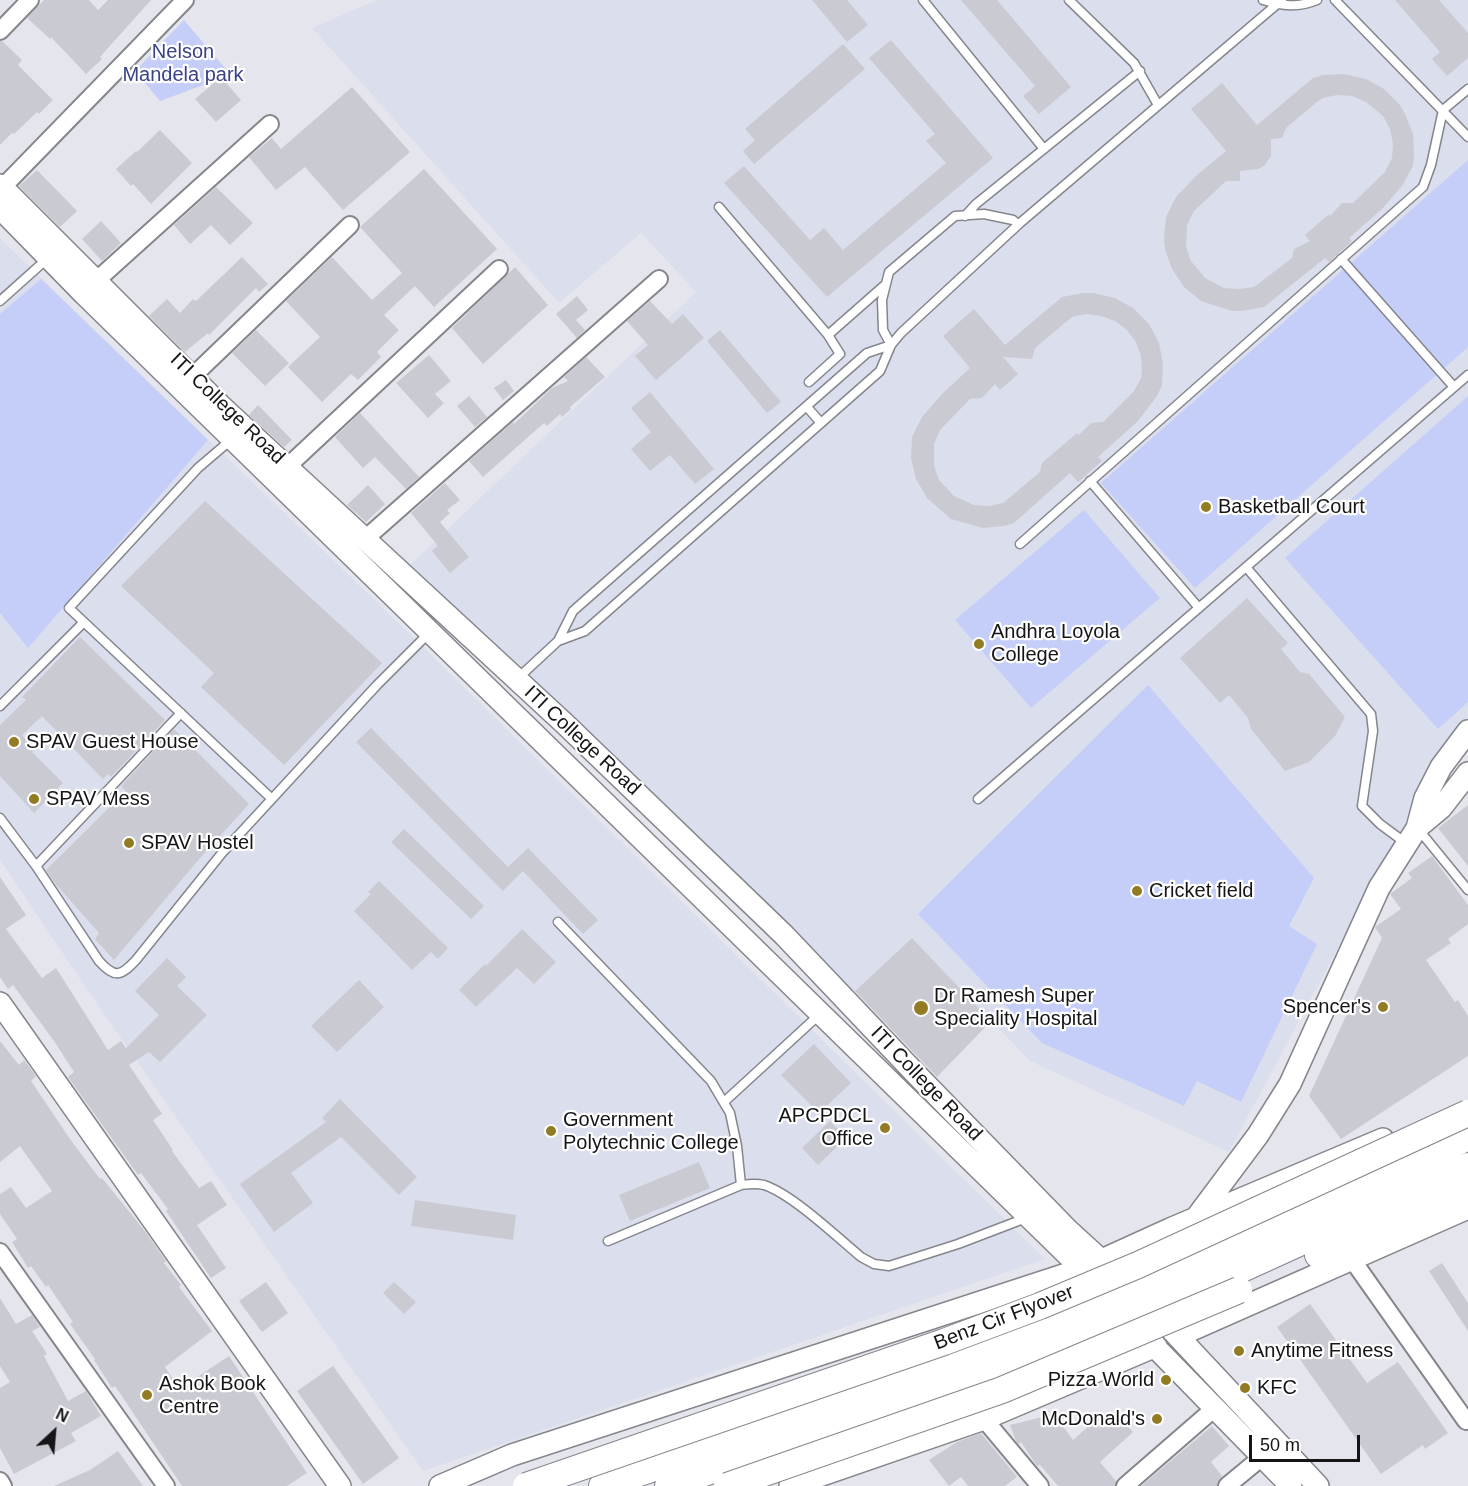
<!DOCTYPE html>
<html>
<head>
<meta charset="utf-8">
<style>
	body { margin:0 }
	#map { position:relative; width:1468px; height:1486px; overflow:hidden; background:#e5e6ed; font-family:Helvetica,sans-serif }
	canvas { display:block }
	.north { position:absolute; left:24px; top:1402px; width:60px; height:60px; -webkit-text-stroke:4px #fff; paint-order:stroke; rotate:26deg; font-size:16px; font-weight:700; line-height:24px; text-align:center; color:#151518 }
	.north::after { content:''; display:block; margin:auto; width:21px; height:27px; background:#151518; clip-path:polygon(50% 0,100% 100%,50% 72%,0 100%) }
	.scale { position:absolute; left:1249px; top:1435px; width:111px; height:27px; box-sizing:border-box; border:3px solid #151518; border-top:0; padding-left:8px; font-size:18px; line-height:21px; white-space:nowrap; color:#151518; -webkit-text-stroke:4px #fff; paint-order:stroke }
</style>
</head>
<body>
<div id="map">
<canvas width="1468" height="1486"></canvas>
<div class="north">N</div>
<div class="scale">50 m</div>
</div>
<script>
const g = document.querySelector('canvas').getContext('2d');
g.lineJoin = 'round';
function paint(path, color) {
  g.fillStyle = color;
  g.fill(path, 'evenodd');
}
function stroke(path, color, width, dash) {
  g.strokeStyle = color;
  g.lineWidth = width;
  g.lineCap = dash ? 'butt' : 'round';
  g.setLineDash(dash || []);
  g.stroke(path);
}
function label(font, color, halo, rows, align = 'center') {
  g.font = font + ' Helvetica,sans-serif';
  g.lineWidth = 4.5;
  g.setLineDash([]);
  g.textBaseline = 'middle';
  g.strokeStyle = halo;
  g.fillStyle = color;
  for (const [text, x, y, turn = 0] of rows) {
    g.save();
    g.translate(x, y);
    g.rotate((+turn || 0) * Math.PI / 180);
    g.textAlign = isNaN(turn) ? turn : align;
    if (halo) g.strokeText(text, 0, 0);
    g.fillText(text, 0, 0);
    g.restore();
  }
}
const built = new Path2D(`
	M377,0H1468V723L1449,740L1229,1152L1030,1061L912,938L850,995L410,565L696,292L641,233L559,303L312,28Z
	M0,238L422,646L1045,1259L423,1471L97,1004L0,860Z`);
const green = new Path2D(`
	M184,20L231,75L160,101L135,71Z
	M1468,160V347L1195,588L1101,483Z
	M41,279L208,440L28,648L0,613V314Z
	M1468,396V702L1438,729L1285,558Z
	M1084,510L1160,598L1031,708L955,620Z
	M1148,685L1314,878L1289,926L1317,944L1241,1102L1197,1081L1184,1106L1042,1043L918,914Z`);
const building = new Path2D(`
	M44,0H89L98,10L108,0H151L100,57L102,59L86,74L51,37L50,39L27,18Z
	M812,0H847L868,25L847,42Z
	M961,0H997L1071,87L1039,114L1023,96L1035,86Z
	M1395,0H1439L1468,33V58L1447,76L1432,59L1440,52Z
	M891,40L993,158L827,297L724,183L744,166L810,240L824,228L843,250L946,163L926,141L935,134L869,58Z
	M0,41H2L22,60L18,65L53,100L39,114L37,112L14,134L12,133L0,145Z
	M843,44L865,69L754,164L743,151L755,140L745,129Z
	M1344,74L1366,79L1384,89L1400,105L1405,114L1413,134L1414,155L1413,166L1402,186L1382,209L1349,238L1352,241L1329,262L1325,258L1264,307L1242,311H1232L1201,301L1184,287L1172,269L1165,249L1164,238L1166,217L1176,197L1197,175L1226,151L1191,109L1222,83L1257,125L1313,78L1323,75ZM1337,95L1352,96L1366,102L1383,116L1390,129L1393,144L1392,158L1385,172L1353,203H1342L1330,216L1329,214L1305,235L1310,241L1294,249L1292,258L1254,287L1239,289L1224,288L1205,278L1191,261L1186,247L1187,225L1194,211L1226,181H1240V171L1258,169L1264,166L1271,156V139L1282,138L1286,128L1317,102L1323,98Z
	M221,77L241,100L216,122L195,99Z
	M352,87L410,152L343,210L305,167L276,190L249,157L272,138L281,149Z
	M160,130L192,163L151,204L133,184L131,186L116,169L136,151L137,152Z
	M424,169L497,249L434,307L415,286L384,315L399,330L377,352L381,357L358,380L351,374L322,402L288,367L320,337L286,301L332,257L372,300L402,273L360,227Z
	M37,170L77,211L60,227L19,186Z
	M216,187L253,223L230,245L211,225L190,244L174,225Z
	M101,221L121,243L102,261L82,239Z
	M242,257L268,284L259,292L256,288L209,335L208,333L185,352L149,316L167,299L180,313L193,299L196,301Z
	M515,267L548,305L483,364L452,328Z
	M1083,293H1093L1115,298L1133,308L1149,324L1159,343L1163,364L1162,385L1157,396L1138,421L1098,457L1102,461L1078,482L1070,473L1014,523L1004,526L983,528L951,519L927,498L916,479L911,458L912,437L922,417L942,394L970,368L943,336L974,309L1005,345L1062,297ZM1086,314L1101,316L1115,321L1127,330L1136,342L1141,356L1142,370L1141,378L1134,391L1103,422L1091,423L1079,435L1077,433L1042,463L1040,472L1003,503L989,506L974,505L954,496L939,480L934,466V444L940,430L970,399L982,398L995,384L1000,390L1018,374L1003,357L1032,359L1035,348L1066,322L1072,317Z
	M577,296L588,310L576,320L585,330L577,338L556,314Z
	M650,301L672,324L683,314L704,338L656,380L635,356L648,345L627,321Z
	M256,330L289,363L265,386L232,353Z
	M720,330L781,402L767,413L707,341Z
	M429,355L451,381L435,394L444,403L428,418L396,383Z
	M586,357L605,377L570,407L571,409L562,417L560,414L547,426L544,423L483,477L469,461L513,422L514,424L552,388L568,381L564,377Z
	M506,380L514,391L503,400L494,388Z
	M650,392L714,469L695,484L670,455L650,471L631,449L651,432L631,408Z
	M469,396L487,417L475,427L457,406Z
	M258,405L292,440L284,447L249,415Z
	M360,413L419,477L406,489L375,457L363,468L335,437Z
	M445,483L460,500L447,510L450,513L440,522L469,557L450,573L432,551L438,546L411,513Z
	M368,485L385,504L366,522L347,505Z
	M205,501L382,663L284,765L201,687L214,673L121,586Z
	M1247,598L1288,643L1281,649L1300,672L1309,674L1345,717L1335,736L1309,762L1285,771L1251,729L1248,718L1229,695L1220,703L1180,658Z
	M80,637L165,720L111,777L108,774L103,779L42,716L22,735L36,749L32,752L63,783L34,813L0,776V725L26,700L22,697Z
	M371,728L508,867L528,848L598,920L583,934L523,871L503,891L356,742Z
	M174,729L249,804L200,858L114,960L95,939L99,933L54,882L46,870L126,791L121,786Z
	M1468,805V866L1438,828Z
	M404,829L484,906L471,919L391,842Z
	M1432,856L1468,905V924L1448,939L1451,943L1426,960L1455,1002L1458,1000L1468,1016V1056L1341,1139L1309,1096L1382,938L1375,927L1401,909L1390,894L1412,878L1408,873Z
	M0,877L26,915L6,929L42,978L56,968L108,1050L121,1041L126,1048L159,1015L135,991L167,958L186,977L177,986L207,1015L160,1062L149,1052L129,1065L162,1114L153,1120L173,1150L172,1151L199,1188L211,1181L227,1205L197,1225L226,1268L211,1278L166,1211L168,1209L141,1173L138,1175L68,1077L74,1072L54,1041L13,985L8,989L0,977Z
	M379,881L448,948L438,959L431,952L412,970L354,911L371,894L368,892Z
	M522,929L556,962L534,984L517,968L476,1007L459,990L485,964L486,966Z
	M912,938L991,1021L937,1077L855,991Z
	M359,980L384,1007L337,1052L311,1026Z
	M0,1041L19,1065L24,1060L36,1076L31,1081L70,1139L100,1179L102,1178L144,1230L166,1261L164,1263L181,1285L179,1287L212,1331L165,1367L179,1389L229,1356L307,1473L287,1486H182L115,1386L112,1388L94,1360L95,1359L70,1324L73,1322L48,1285L46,1287L31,1266L28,1268L12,1242L17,1239L0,1214V1194L11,1187L26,1208L52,1191L20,1146L0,1162Z
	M814,1044L851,1083L819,1113L781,1075Z
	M340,1099L417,1177L399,1195L341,1137L291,1173L313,1203L274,1232L240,1184L326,1122L322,1118Z
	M830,1121L846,1138L818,1165L802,1148Z
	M699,1162L710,1188L630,1221L619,1195Z
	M415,1200L516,1215L513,1240L411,1226Z
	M1442,1263L1468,1303V1331L1429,1271Z
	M266,1282L288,1313L262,1332L239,1301Z
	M394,1282L416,1302L404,1314L383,1293Z
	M0,1298L16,1324L32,1315L40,1327L32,1331L47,1354L44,1356L68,1401L86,1391L101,1416L71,1433L76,1441L14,1474L0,1448V1388L10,1382L0,1366Z
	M1310,1304L1367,1383L1398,1362L1448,1433L1425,1449L1423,1445L1381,1474L1277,1327Z
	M333,1366L399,1458L363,1484L297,1391Z
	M1114,1412L1133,1432L1100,1462L1116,1481L1115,1486H1058L1040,1465L1037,1466L1021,1442L1018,1444L1016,1441L1010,1425L1054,1414L1073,1440L1101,1415L1106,1420Z
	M1212,1426L1229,1446L1211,1462L1222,1476L1217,1486H1141Z
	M981,1433L1017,1477L1005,1486H968L961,1477L949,1486L929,1460L957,1442Z
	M118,1451L143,1486H54L90,1470Z`);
const service = new Path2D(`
	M923,0L1044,149
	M1069,0L1134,63L1158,105
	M1263,0C1282,6 1298,8 1317,0
	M1335,0L1468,137
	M719,207L828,335L840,354L809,382
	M965,216L976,204L1140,71
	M1341,259L1454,387
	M0,301L48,258
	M828,335L886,284
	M891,345L883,330L882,300L889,272L955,216L984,214L1013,220L1018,224
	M807,407L821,423
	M232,439L198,468L69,608L272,799
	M1090,481L1199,608
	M1020,544L1423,187L1431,165L1443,110L1468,89
	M1246,567L1371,714L1373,731L1362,806L1380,824L1407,844
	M558,641L585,631L880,371L891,345L901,333L1020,223L1282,0
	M517,679L558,641L573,611L867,353L891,345
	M0,706L84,622
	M978,799L1468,375
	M0,818L36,866L99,961C115,979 121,976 136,960L222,853L377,685L430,632
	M1419,830L1468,890
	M36,866L181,713
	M558,922L711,1081L730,1113L737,1146L741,1185
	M724,1102L820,1014
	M608,1241L741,1185C749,1184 756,1183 764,1185C792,1194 837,1237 861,1257L874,1264L889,1266L958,1244L1026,1218`);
const minor = new Path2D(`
	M0,31L30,0
	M0,190L185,0
	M97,280L270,124
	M192,377L350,225
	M287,467L499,269
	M365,539L659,279
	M0,1252L166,1486
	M1351,1258L1466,1421
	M984,1419L1040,1486
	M0,1481L3,1486
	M1125,1486L1216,1407
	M1227,1486L1262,1457`);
const tertiary = new Path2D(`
	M0,185L221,406L565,724L784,935L916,1074L1068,1230L1127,1284
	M0,208L84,294L1082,1269L1113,1304L1291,1486
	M1417,828L1425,798L1441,767L1468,731
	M0,1003L340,1486
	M1196,1218L1258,1135L1290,1084L1379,888L1417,828L1441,808L1468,773
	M1155,1312L1318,1486
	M1178,1336L1468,1208
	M440,1486L512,1455L1082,1269L1170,1229L1383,1139
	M790,1486L984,1419L1156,1346`);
const primary = new Path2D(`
	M1318,1255L1468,1187
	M602,1486L823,1409L1113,1304L1134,1291L1325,1206L1468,1137
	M668,1486L1130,1320L1468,1166`);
const primaryBridge = new Path2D(`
	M526,1486L944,1342L1040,1306L1138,1265L1468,1113
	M727,1486L1002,1390L1239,1290`);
const markers = [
	[1206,507,6,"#917c23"],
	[979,644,6,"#917c23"],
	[14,742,6,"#917c23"],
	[34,799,6,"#917c23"],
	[129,843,6,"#917c23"],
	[1137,891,6,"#917c23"],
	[1383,1007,6,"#917c23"],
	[921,1008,8,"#917c23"],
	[885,1128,6,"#917c23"],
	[551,1131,6,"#917c23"],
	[1239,1351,6,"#917c23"],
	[1166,1380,6,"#917c23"],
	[1245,1388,6,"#917c23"],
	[147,1395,6,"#917c23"],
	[1157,1419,6,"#917c23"]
];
const parkNames = [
	["Nelson",183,52],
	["Mandela park",183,75]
];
const streetNames = [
	["ITI College Road",227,409,44],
	["ITI College Road",582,741,43],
	["ITI College Road",926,1084,46],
	["Benz Cir Flyover",1004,1318,-21]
];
const poiNames = [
	["Basketball Court",1218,507],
	["Andhra Loyola",991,632],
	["College",991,655],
	["SPAV Guest House",26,742],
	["SPAV Mess",46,799],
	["SPAV Hostel",141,843],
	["Cricket field",1149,891],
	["Dr Ramesh Super",934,996],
	["Speciality Hospital",934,1019],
	["Spencer's",1371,1007,"right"],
	["APCPDCL",873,1116,"right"],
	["Office",873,1139,"right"],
	["Government",563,1120],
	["Polytechnic College",563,1143],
	["Anytime Fitness",1251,1351],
	["Pizza World",1154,1380,"right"],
	["Ashok Book",159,1384],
	["Centre",159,1407],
	["KFC",1257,1388],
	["McDonald's",1145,1419,"right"]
];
paint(built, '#dbdeed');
paint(green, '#c5cef8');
paint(building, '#cacbd2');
stroke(service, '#85868c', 11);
stroke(minor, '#85868c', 20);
stroke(tertiary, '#85868c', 24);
stroke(primary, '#85868c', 28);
stroke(service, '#fff', 8);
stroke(minor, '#fff', 16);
stroke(tertiary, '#fff', 21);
stroke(primary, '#fff', 26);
stroke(primaryBridge, '#85868c', 28, []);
stroke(primaryBridge, '#fff', 26);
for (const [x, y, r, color] of markers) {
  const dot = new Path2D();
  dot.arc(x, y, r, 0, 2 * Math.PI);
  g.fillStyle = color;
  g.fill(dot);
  stroke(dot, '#fff', 2);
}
label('20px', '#3a4185', '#fff', parkNames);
label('20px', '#151518', '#fff', streetNames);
label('20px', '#151518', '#fff', poiNames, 'left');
</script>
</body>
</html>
